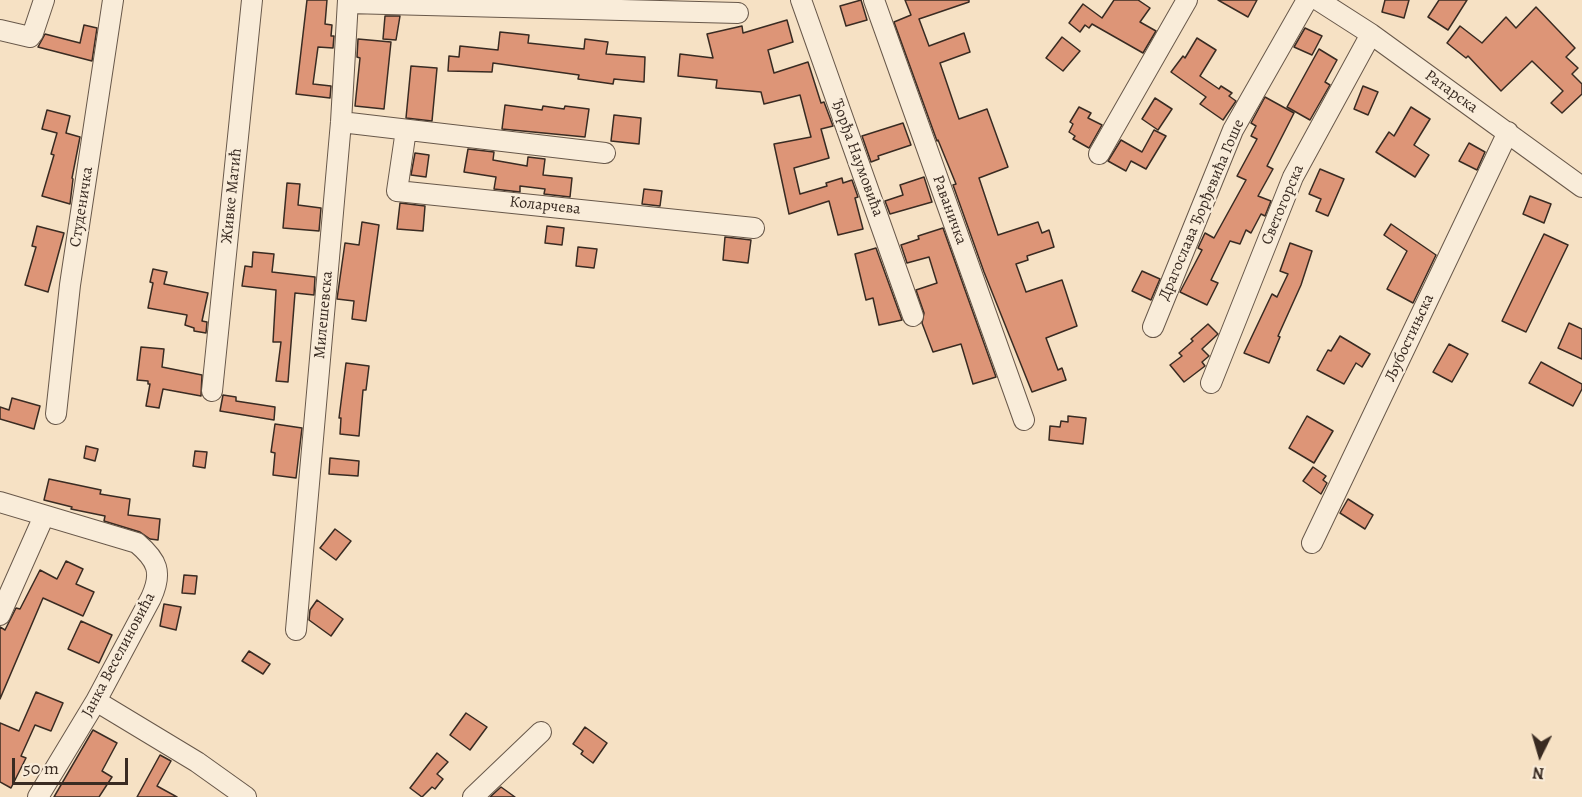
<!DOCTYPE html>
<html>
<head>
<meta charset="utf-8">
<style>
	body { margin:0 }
	#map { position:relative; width:1582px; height:797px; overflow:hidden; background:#f6e1c4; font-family:Alegreya,serif }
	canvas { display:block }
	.north { position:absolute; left:1510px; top:725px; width:60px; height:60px; -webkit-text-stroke:4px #f9ecd9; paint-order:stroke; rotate:185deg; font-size:16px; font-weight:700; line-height:24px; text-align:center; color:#392b22 }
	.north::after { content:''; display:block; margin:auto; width:21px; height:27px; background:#392b22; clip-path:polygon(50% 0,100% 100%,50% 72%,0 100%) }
	.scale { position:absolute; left:12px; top:758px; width:116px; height:27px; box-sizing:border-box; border:3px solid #392b22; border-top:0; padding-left:8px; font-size:18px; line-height:21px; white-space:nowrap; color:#392b22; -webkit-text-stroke:4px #f9ecd9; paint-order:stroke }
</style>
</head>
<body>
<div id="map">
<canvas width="1582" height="797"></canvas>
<div class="north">N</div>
<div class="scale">50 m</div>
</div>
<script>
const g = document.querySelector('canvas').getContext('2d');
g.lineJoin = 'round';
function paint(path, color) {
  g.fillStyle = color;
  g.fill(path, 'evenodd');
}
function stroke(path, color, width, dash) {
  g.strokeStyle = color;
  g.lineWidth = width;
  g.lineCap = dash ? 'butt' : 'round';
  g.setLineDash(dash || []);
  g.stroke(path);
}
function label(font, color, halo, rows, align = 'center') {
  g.font = font + ' Alegreya,serif';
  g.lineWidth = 4.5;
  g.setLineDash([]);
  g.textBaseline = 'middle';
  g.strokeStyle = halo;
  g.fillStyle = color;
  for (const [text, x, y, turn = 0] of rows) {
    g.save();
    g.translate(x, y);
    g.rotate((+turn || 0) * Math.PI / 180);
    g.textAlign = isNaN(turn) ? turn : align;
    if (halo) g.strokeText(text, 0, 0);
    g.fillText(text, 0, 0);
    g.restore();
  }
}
const building = new Path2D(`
	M307,0H327L325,24L332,25L331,36H334L333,48L318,47L313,84L331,86L330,98L296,94Z
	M861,0L867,20L846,26L840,6Z
	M905,0H969V2L919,19L929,46L964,33L970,52L940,63L959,119L987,109L1008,167L979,178L998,235L1038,222L1042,233L1049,230L1054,247L1027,256L1028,260L1016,264L1026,292L1062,280L1077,326L1046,338L1058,370L1062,368L1066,380L1032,392L984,272L953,185L956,184L938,140L937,141L894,22L911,15Z
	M1114,0H1138L1150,8L1140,22L1156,31L1143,53L1092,24L1089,28L1085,25L1080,32L1069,23L1083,4L1102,18Z
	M1218,0H1257L1248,17Z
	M1385,0H1409L1404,18L1382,12Z
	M1439,0H1467L1448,30L1428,17Z
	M1536,7L1575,48L1566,57L1578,68L1572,74L1582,84V94L1562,113L1551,103L1563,91L1532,61L1501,91L1468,56L1466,58L1447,43L1460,26L1482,43L1506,17L1516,28Z
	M385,16H400L396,40L383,39Z
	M787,20L793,42L768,50L774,73L808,62L821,103L824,102L833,126L821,129L829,158L794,168L800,194L827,186L826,183L842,178L843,183L852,180L858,197L855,198L863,229L838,235L829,201L789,214L774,144L811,137L800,95L764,104L761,92L716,88L717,80L678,76L680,54L713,58L707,34L742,26L743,33Z
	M84,25L97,28L92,61L38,47L45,34L80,43Z
	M1305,28L1322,36L1312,55L1294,47Z
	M500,32L529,35L528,43L584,49L585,39L608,42L606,54L645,57L644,82L614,79L613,84L578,79L579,75L493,63L492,72L448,71L449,56L459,57L460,46L498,50Z
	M1062,37L1080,51L1063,71L1046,58Z
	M1197,38L1216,50L1200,76L1219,89L1221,86L1232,93L1229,96L1236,101L1223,120L1200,104L1206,97L1171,72L1183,56L1185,58Z
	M358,39L391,42L384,109L355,106L360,58L357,57Z
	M1319,49L1337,60L1325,82L1330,85L1310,120L1287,107Z
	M411,66L437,68L432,121L406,118Z
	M1363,86L1378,92L1368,115L1354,109Z
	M1265,97L1294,113L1267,166L1273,169L1258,196L1271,201L1265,216L1261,214L1251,233L1246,230L1240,244L1230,241L1211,280L1218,283L1207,305L1180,292L1202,250L1198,248L1205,233L1214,238L1246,180L1237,176L1257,139L1251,136L1256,126L1251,123Z
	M1155,98L1172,109L1158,130L1142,119Z
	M505,105L542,110L543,106L564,109L565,106L589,109L585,137L502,129Z
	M1079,107L1091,113L1088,118L1102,125L1089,148L1073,139L1075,136L1069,132L1073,124L1070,122Z
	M1411,107L1430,119L1414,145L1429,155L1415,177L1376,152L1389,132L1394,136Z
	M47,110L70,116L66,133L80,137L72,178L73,179L70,204L42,196L54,155L51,154L57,133L42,129Z
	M614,115L641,118L639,144L611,141Z
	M903,123L911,145L878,156L879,159L871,162L862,136Z
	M1154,130L1166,136L1146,169L1131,161L1126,171L1108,161L1121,140L1142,152Z
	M1469,143L1485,152L1477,170L1459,161Z
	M468,149L494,152L493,160L527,166L528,157L545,159L543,175L572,178L570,197L544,194L545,189L520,186V192L494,189L496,177L464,172Z
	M415,153L429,155L426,177L411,175Z
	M1320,169L1344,179L1328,216L1316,211L1321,199L1309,194Z
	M924,177L932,202L890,214L885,201L903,195L900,185Z
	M287,183L300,184L298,205L321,208L319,231L283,228Z
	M644,189L662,191L660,206L642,204Z
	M1530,196L1551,204L1544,223L1523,214Z
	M400,203L425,206L423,231L397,229Z
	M362,222L379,225L366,321L352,319L354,301L337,299L345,243L359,245Z
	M1391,224L1436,255L1413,303L1387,289L1407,251L1384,235Z
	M37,226L64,233L48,292L25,285L36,247L32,246Z
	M547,226L564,228L562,245L545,243Z
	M943,228L996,377L973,384L961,344L933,352L922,323L924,313L916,290L937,283L929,257L907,263L901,245L919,239L918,236Z
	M1544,234L1568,245L1526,332L1502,321Z
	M725,237L751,240L748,263L723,260Z
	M1290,243L1312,251L1301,285L1278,336L1280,337L1269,363L1244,353L1272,294L1277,297L1288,274L1280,271Z
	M578,247L597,249L594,268L576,266Z
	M876,248L902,320L879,325L873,298L866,300L855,254Z
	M253,252L274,254L272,272L315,277L314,295L295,293L288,382L276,381L281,342H273L276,290L242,286L245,266L252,267Z
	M153,269L167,272L164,284L208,293L202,321L207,322L206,333L194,331V328L185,325L187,315L148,308L153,283L150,282Z
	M1142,271L1160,279L1151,300L1132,291Z
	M1569,323L1582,329V359L1558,348Z
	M1208,324L1218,334L1202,349L1209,356L1202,362L1205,366L1184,382L1170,365L1182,356L1179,353L1193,341L1191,339Z
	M1340,336L1370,354L1362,367L1356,363L1344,384L1317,370L1328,350L1331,351Z
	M1449,344L1468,354L1452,382L1433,372Z
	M141,347L164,349L162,367L202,375L201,396L163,389L159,408L146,406L150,384H148V381L137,380Z
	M1541,362L1582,384V389L1573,406L1529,383Z
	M346,363L369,366L366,390H363L359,436L340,434L341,418H339Z
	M223,395L236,397V401L275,407L274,420L220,411Z
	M12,398L40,406L34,429L0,419V407L9,410Z
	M1068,416L1086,418L1083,444L1049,440L1050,426L1060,427L1061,421L1068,422Z
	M1307,416L1333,431L1314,463L1289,448Z
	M275,424L302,428L296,478L273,475L275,453L271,452Z
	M86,446L98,449L95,461L84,458Z
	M195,451L207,452L205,468L193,466Z
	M330,458L359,461L358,476L329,474Z
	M1313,467L1326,476L1323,480L1327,483L1321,494L1303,481Z
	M49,479L101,490L100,494L130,499L128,515L160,519L158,540L150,539L140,532L104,521L105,516L71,509L72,507L44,500Z
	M1348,499L1373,515L1365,529L1340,513Z
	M335,529L351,541L336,560L320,548Z
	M66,561L83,569L76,584L94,592L83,616L43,598L0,699V627L5,630L16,608L20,609L40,570L57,579Z
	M184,575L197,576L195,594L182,593Z
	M317,600L343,619L331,636L309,620L310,610Z
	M164,604L181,607L176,630L160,626Z
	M81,621L112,635L99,663L68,649Z
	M249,651L270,664L263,674L242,661Z
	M36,692L63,703L51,731L35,725L21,756L26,758L11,788L0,782V723L19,731Z
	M466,713L487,727L470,750L450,735Z
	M585,727L607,743L593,763L581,754L583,751L573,744Z
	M93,730L117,743L102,771L112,777L99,797H54Z
	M437,753L448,762L437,774L443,779L435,789L432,787L422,797L410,788Z
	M160,755L171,761L157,786L177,797H137Z
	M501,787L515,797H490Z`);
const minor = new Path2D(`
	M801,0L913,316
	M874,0L1024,420
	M1318,0L1371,34L1582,187
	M348,3L738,13
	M0,30L30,37L33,33L44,0
	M341,122L605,153
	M406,130L397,191L754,228
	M1099,154L1187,0
	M1153,327L1233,130L1307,0
	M1211,383L1293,177L1371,34
	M212,391L252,0
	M56,414L70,285L113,0
	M0,502L137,543C157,560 163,572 151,598L96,701L38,797
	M1312,543L1508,132
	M0,615L44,516
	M296,630L341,122L348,0
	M96,701L197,762L246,797
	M473,797L541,732`);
const streetNames = [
	["Ратарска",1451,92,36],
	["Ђорђа Наумовића",857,158,70],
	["Живке Матић",232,196,-84],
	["Светогорска",1283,205,-67],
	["Коларчева",545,206,6],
	["Студеничка",82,207,-81],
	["Раваничка",949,210,70],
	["Драгослава Ђорђевића Гоше",1202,210,-67],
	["Милешевска",324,315,-85],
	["Љубостињска",1410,338,-65],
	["Јанка Веселиновића",119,655,-62]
];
paint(building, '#dd9577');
stroke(building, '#392b22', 1.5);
stroke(minor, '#68584a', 22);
stroke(minor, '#f9ecd9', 20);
label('16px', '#392b22', '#f9ecd9', streetNames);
</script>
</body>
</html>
